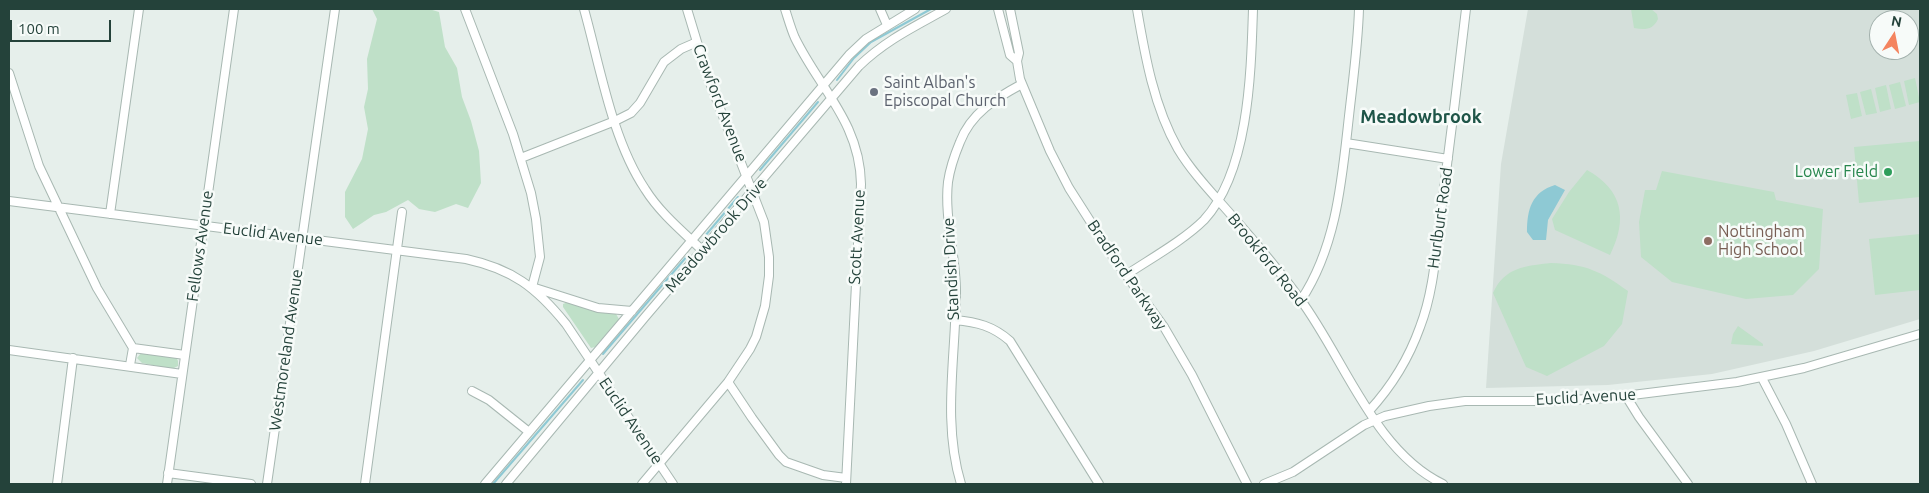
<!DOCTYPE html>
<html>
<head>
<meta charset="utf-8">
<style>
	body { margin:0 }
	#map { position:relative; width:1929px; height:493px; overflow:hidden; background:#e6efeb; font-family:Ubuntu,sans-serif }
	canvas { display:block }
	.frame { position:absolute; inset:0; border:10px solid #24423a; pointer-events:none }
	.north { position:absolute; left:1869px; top:10px; width:50px; height:50px; box-sizing:border-box; background:#f7fbf9; border:1px solid #a3b1ad; border-radius:50%; rotate:11deg; font-size:14px; font-weight:700; line-height:20px; text-align:center; color:#24423a }
	.north::after { content:''; display:block; margin:auto; width:18px; height:22px; background:#f4845f; clip-path:polygon(50% 0,100% 100%,50% 72%,0 100%) }
	.scale { position:absolute; left:10px; top:20px; width:101px; height:22px; box-sizing:border-box; border:2px solid #24423a; border-top:0; padding-left:6px; font-size:15px; line-height:18px; white-space:nowrap; color:#24423a; -webkit-text-stroke:4px #f7fbf9; paint-order:stroke }
</style>
</head>
<body>
<div id="map">
<canvas width="1929" height="493"></canvas>
<div class="frame"></div>
<div class="north">N</div>
<div class="scale">100 m</div>
</div>
<script>
const g = document.querySelector('canvas').getContext('2d');
g.lineJoin = 'round';
function paint(path, color) {
  g.fillStyle = color;
  g.fill(path, 'evenodd');
}
function stroke(path, color, width, dash) {
  g.strokeStyle = color;
  g.lineWidth = width;
  g.lineCap = dash ? 'butt' : 'round';
  g.setLineDash(dash || []);
  g.stroke(path);
}
function label(font, color, halo, rows, align = 'center') {
  g.font = font + ' Ubuntu,sans-serif';
  g.lineWidth = 5;
  g.setLineDash([]);
  g.textBaseline = 'middle';
  g.strokeStyle = halo;
  g.fillStyle = color;
  for (const [text, x, y, turn = 0] of rows) {
    g.save();
    g.translate(x, y);
    g.rotate((+turn || 0) * Math.PI / 180);
    g.textAlign = isNaN(turn) ? turn : align;
    if (halo) g.strokeText(text, 0, 0);
    g.fillText(text, 0, 0);
    g.restore();
  }
}
const built = new Path2D(`
	M1528,9H1920V319L1814,351L1712,374L1608,385L1486,388L1501,164ZM1879,20H1909V50H1879Z`);
const green = new Path2D(`
	M372,9H429L439,12L445,47L457,68L462,97L471,121L479,151L481,183L468,208L456,204L435,212L419,209L408,200L386,212L374,215L353,229L345,217V192L362,159L368,129L364,107L368,89L367,59L377,19Z
	M1631,9H1651L1657,14L1658,19C1653,30 1645,30 1634,28Z
	M1915,78L1920,102L1909,105L1904,81Z
	M1900,82L1906,106L1895,109L1889,85Z
	M1886,85L1891,109L1880,112L1875,88Z
	M1871,89L1877,113L1866,115L1860,92Z
	M1857,93L1862,116L1851,119L1846,95Z
	M1920,141V197L1859,203L1854,147Z
	M1587,170C1623,190 1628,219 1610,255L1555,230L1552,219L1569,192Z
	M1662,171L1774,192L1776,200L1823,209L1819,269L1793,295L1746,299L1672,282L1641,257L1639,222L1645,190H1656Z
	M1920,234V290L1875,295L1869,239Z
	M1551,263C1586,264 1600,271 1628,291L1622,324L1604,346L1547,376L1526,367L1493,293C1505,267 1525,266 1551,263Z
	M568,302L592,310L616,314L619,319L595,347L591,348L563,307V304Z
	M1738,326L1763,344V346L1731,344L1733,334Z
	M141,353L176,357L178,361V366L172,369L142,363L137,358Z`);
const water = new Path2D(`
	M1555,185L1565,190L1548,220L1546,240H1533L1527,232C1527,209 1532,192 1555,185Z`);
const stream = new Path2D(`
	M837,80L854,58L871,42L931,9
	M760,170L818,102
	M705,236L738,197
	M603,354L688,255
	M493,484L583,380`);
const minor = new Path2D(`
	M465,9L513,134L531,193L536,219L540,257L532,287
	M584,9C600,66 612,140 645,189C660,213 682,231 702,250
	M785,9C788,18 791,29 795,38C820,89 860,123 861,184L846,484
	M880,9L887,25
	M998,9L1010,55L1017,61
	M1010,9L1019,53L1017,61L1020,79L1050,151L1069,188L1113,257L1164,327L1192,375L1247,484
	M1137,9C1145,56 1154,107 1178,149C1193,174 1214,195 1233,217C1256,243 1279,270 1300,299C1344,358 1374,451 1443,484
	M9,73L39,166L97,288L133,348L130,365
	M1346,143L1448,159
	M521,158L615,121L631,113L640,103L664,62L681,49L697,42
	M9,201L466,259C512,269 536,287 566,324L673,484
	M110,214L139,9
	M1126,275C1150,259 1184,240 1204,220C1249,171 1251,73 1253,9
	M535,288L598,308L632,311
	M1301,300C1337,246 1342,178 1349,116C1353,80 1358,44 1359,9
	M955,320C977,322 993,326 1010,341L1099,484
	M133,348L185,355
	M9,350L182,374
	M1762,378L1786,424L1812,484
	M728,382L752,418L779,455L786,462L823,475L846,478
	M472,391L489,400L529,432
	M1626,396L1639,417L1688,484
	M1369,411C1391,387 1409,358 1420,327C1434,291 1436,250 1441,212C1450,144 1458,77 1466,9
	M168,473L251,484
	M57,484L73,358
	M167,484L234,9
	M267,484L335,9
	M365,484L402,212
	M485,484L849,55L866,39L915,9
	M506,484L645,317L859,66C886,40 914,27 946,9
	M642,484L728,382L750,349L756,337L765,306L769,276V257L764,222L707,75L687,9
	M961,484C942,421 956,356 956,292C956,255 944,218 948,182C950,168 955,154 960,142C971,113 996,98 1022,84
	M1264,484L1293,472L1364,425L1385,416L1429,406L1465,401H1550L1608,398L1737,382L1804,368L1920,334`);
const markers = [
	[874,92,5,"#6b7280"],
	[1888,172,5,"#2e9e5b"],
	[1708,241,5,"#8d6e63"]
];
const worshipNames = [
	["Saint Alban's",884,83],
	["Episcopal Church",884,101]
];
const streetNames = [
	["Crawford Avenue",720,103,69],
	["Hurlburt Road",1440,218,-82],
	["Euclid Avenue",273,234,7],
	["Meadowbrook Drive",716,235,-49],
	["Scott Avenue",857,237,-87],
	["Fellows Avenue",200,246,-82],
	["Brookford Road",1267,260,51],
	["Standish Drive",951,269,-93],
	["Bradford Parkway",1127,275,56],
	["Westmoreland Avenue",286,350,-82],
	["Euclid Avenue",1586,397,-3],
	["Euclid Avenue",631,421,56]
];
const leisureNames = [
	["Lower Field",1878,172]
];
const educationNames = [
	["Nottingham",1718,232],
	["High School",1718,250]
];
const neighbourhoodNames = [
	["Meadowbrook",1421,117]
];
paint(built, '#d4dfda');
paint(green, '#bfe0c8');
paint(water, '#8ec9d4');
stroke(stream, '#8ec9d4', 2);
stroke(minor, '#a8b8b2', 10);
stroke(minor, '#fff', 8);
for (const [x, y, r, color] of markers) {
  const dot = new Path2D();
  dot.arc(x, y, r, 0, 2 * Math.PI);
  g.fillStyle = color;
  g.fill(dot);
  stroke(dot, '#f7fbf9', 2);
}
label('16px', '#5b616d', '#f7fbf9', worshipNames, 'left');
label('16px', '#24423a', '#f7fbf9', streetNames);
label('16px', '#27864d', '#f7fbf9', leisureNames, 'right');
label('16px', '#785e54', '#f7fbf9', educationNames, 'left');
label('bold 18px', '#1f5548', '#f7fbf9', neighbourhoodNames);
</script>
</body>
</html>
